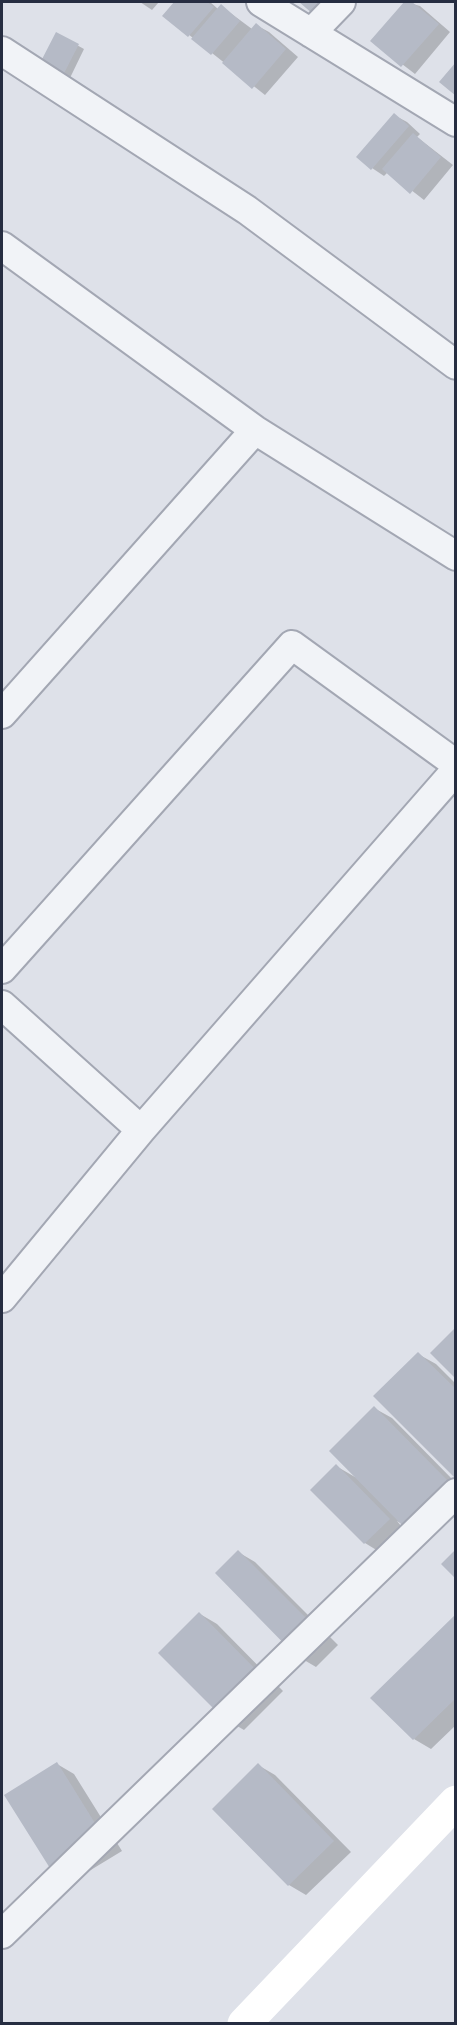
<!DOCTYPE html>
<html>
<head>
<meta charset="utf-8">
<style>
	body { margin:0 }
	#map { position:relative; width:457px; height:2025px; overflow:hidden; background:#dee1e9; font-family:Commissioner,sans-serif }
	canvas { display:block }
	.frame { position:absolute; inset:0; border:3px solid #262d41; pointer-events:none }
</style>
</head>
<body>
<div id="map">
<canvas width="457" height="2025"></canvas>
<div class="frame"></div>
</div>
<script>
const g = document.querySelector('canvas').getContext('2d');
g.lineJoin = 'round';
function paint(path, color) {
  g.fillStyle = color;
  g.fill(path, 'evenodd');
}
function stroke(path, color, width, dash) {
  g.strokeStyle = color;
  g.lineWidth = width;
  g.lineCap = dash ? 'butt' : 'round';
  g.setLineDash(dash || []);
  g.stroke(path);
}
const shadow = new Path2D(`
	M140,2H159L152,10Z
	M176,2H210L218,9L221,6L252,29L256,25L269,32L298,57L265,95L164,15Z
	M406,2L420,6L450,32L415,74L372,41Z
	M57,34L84,49L69,80L41,65Z
	M394,115L407,122L420,134L417,137L453,165L424,200L388,172L384,176L372,168Z
	M418,1354L436,1364L456,1384V1477Z
	M374,1408L392,1418L456,1483L421,1535L397,1521L402,1527L378,1551L365,1543L312,1490L336,1466L355,1477Z
	M238,1552L255,1562L338,1645L316,1667L299,1657Z
	M200,1614L217,1624L283,1691L244,1730L227,1720Z
	M456,1616V1725L431,1749L414,1739Z
	M57,1764L74,1774L122,1851L71,1882Z
	M258,1765L275,1775L351,1852L306,1895L289,1885L214,1809Z`);
const building = new Path2D(`
	M174,2H207L214,7L188,37L162,16Z
	M299,2H324L313,14Z
	M404,2H412L439,24L401,67L370,41Z
	M221,4L240,21L211,55L191,39Z
	M256,23L286,49L252,89L222,63Z
	M56,32L79,44L62,77L39,65Z
	M456,62V96L439,82Z
	M394,113L409,126L371,170L356,157Z
	M413,133L441,157L410,194L382,169Z
	M456,1327V1379L430,1353Z
	M418,1352L456,1389V1479L373,1396Z
	M374,1406L448,1481L403,1526L329,1451Z
	M336,1464L390,1519L364,1544L310,1490Z
	M456,1549V1579L441,1564Z
	M238,1550L322,1634L298,1658L215,1573Z
	M199,1612L267,1681L226,1721L158,1653Z
	M456,1614V1698L413,1740L370,1698Z
	M57,1762L106,1841L53,1873L4,1795Z
	M258,1763L334,1841L288,1886L212,1809Z`);
const street = new Path2D(`
	M261,2L456,122
	M311,33L341,2
	M2,51L247,210L456,365
	M2,246L255,430L456,556
	M2,714L255,430
	M2,969L292,645L456,764
	M2,1005L141,1130
	M2,1298L141,1130L456,770
	M2,1934L456,1493`);
const secondary = new Path2D(`
	M244,2024L456,1802`);
paint(shadow, '#0003');
paint(building, '#b5bac6');
stroke(street, '#a3a7b3', 32);
stroke(street, '#f1f3f7', 28);
stroke(secondary, '#fff', 33);
</script>
</body>
</html>
